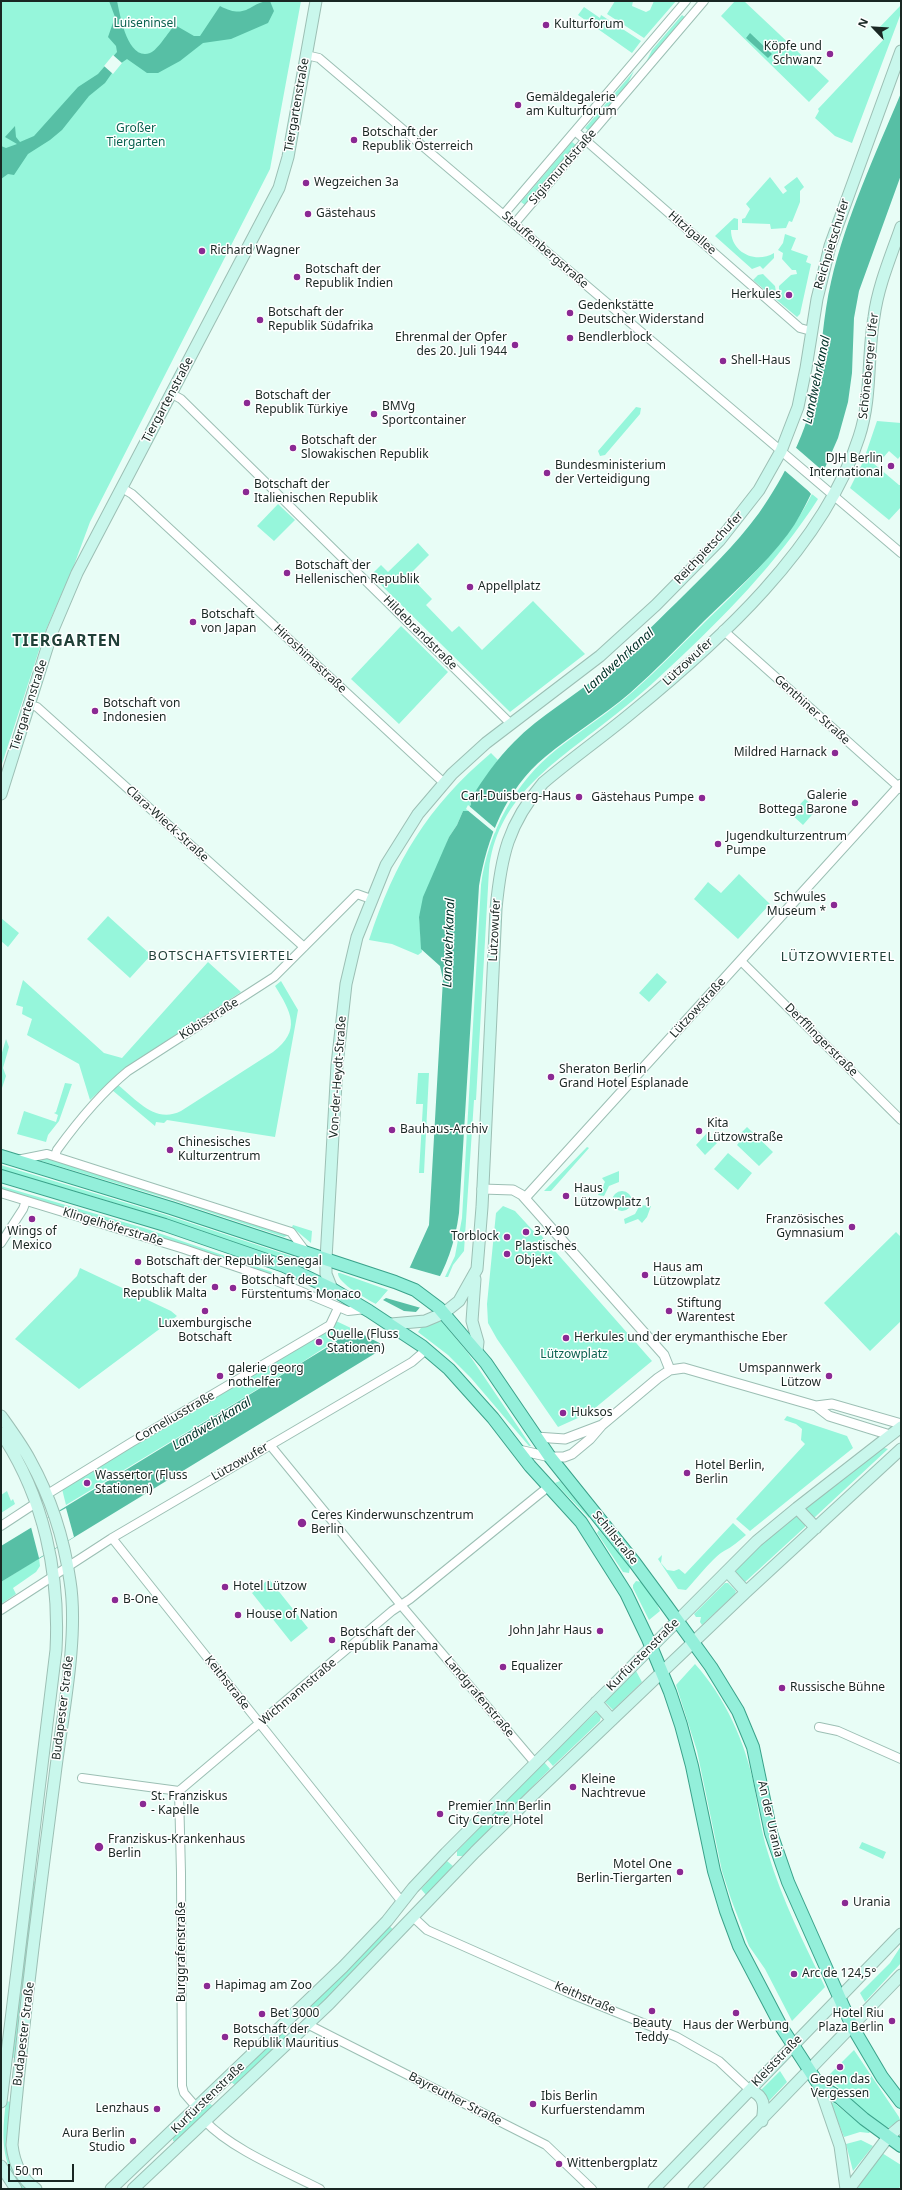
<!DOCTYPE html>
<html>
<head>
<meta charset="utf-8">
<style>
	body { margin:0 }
	#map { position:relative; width:902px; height:2190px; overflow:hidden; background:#e8fdf6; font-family:"Noto Sans",sans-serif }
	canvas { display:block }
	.frame { position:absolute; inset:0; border:2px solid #192723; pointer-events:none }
	.north { position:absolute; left:854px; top:8px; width:40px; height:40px; -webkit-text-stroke:3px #fff; paint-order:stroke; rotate:295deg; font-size:11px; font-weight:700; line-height:16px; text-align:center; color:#192723 }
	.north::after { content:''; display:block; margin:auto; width:14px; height:18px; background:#192723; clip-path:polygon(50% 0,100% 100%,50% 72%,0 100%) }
	.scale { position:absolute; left:8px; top:2164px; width:66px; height:18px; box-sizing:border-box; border:2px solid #192723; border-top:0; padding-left:5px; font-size:12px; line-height:14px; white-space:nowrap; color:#192723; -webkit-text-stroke:3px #fff; paint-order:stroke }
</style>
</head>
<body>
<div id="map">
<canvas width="902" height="2190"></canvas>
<div class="frame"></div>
<div class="north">N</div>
<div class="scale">50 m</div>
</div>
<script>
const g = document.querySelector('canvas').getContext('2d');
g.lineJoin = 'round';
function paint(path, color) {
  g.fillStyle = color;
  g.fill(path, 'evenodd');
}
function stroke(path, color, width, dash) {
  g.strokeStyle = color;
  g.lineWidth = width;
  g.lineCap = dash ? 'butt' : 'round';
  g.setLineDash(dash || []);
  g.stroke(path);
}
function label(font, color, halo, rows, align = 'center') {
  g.font = font + ' "Noto Sans",sans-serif';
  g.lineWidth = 3;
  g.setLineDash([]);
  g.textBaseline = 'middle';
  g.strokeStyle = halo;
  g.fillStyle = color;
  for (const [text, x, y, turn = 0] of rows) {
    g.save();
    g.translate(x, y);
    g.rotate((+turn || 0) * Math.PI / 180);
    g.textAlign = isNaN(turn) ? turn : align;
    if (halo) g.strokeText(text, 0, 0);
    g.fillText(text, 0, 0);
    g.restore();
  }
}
const green = new Path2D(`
	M1,1H301L270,169L90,522L73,568L45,632L1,767Z
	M615,1H633L632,6L646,12L650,10L654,1H676L644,38L607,14Z
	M735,1H744L829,81L809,102L721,16Z
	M901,5V13L852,143L835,136L815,118L819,111L818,109L884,39L876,31Z
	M584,7L600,18L601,15L641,41L632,53L578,15Z
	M682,15L686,18L643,68L652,50Z
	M634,71L626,87L589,131L585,128Z
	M572,142L576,145L525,205L521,202Z
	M770,177L783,194L787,191L784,187L797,177L804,187L800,191V202L792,222L789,221L786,228L771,229L770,224L742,223V219L745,218L750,209L746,204Z
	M734,218L738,219V230H731C731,253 756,264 774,253V258L763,269L760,266L752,269L715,236Z
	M785,234L796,238L791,250L808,256L806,262L811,264L800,314L797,317L753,280L758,275L763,274L775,286L776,292L779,290V286L791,275L797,274L796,270H792L782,259L783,253L778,250L783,243Z
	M636,407L641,408L640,414L605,455L600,456L598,451Z
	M877,421L901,423V455L898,459L889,451L881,460L877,457L873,463L899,485H901V507L889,520L850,488L863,462Z
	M812,494L818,499C777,563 724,617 669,668C646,690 622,710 597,729C548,767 496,802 489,870L476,1100H474L464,1251L453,1265L448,1277H445L455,1256L462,1218L481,885C488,832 515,782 557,749C579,732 602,717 623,700C651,677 676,650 702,625C744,584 785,547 812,494Z
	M278,504L295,520L274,541L257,526Z
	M418,543L429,555L409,575L432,599L426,605L452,632L459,626L482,650L533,601L585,654L510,712L371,575L381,565L388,572Z
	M401,626L448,672L399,724L351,679Z
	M491,753L498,760L470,800L471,804L468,811H463L457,825L449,837L419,917L422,952L418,955L392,944L369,940C395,861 427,807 491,753Z
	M805,799L817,809L803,825L791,814Z
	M739,874L770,904L738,939L694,899L708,882L721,893Z
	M108,916L151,955L130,978L87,939Z
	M1,918L19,933L8,947L1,941Z
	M208,962L241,992L122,1070L90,1100L79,1064L27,1035L32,1019L22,1014L23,1007L16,1005L23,980L104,1053L122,1058Z
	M657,973L667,982L649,1002L639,993Z
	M281,981L298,1010L275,1137L167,1120L164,1123L156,1122L155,1126L112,1090L118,1085C137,1100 155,1124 181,1111L273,1052C302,1030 291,1012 275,986Z
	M6,1039L9,1047L3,1068L6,1076L1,1091V1056Z
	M418,1073H429L424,1173H419L423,1104H416Z
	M65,1083L72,1084L59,1121L48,1135L46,1142L17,1134L24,1111L56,1122L58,1115L54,1113L56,1112Z
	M747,1127L773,1152L759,1166L737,1145L740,1141L736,1138Z
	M707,1133L717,1143L705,1155L696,1145Z
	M587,1147L589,1148L551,1191H544Z
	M728,1153L752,1173L738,1190L714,1169Z
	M44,1157L287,1234V1236L284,1237L172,1200L35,1159Z
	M1,1165L163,1214L312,1263L311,1270C209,1231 106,1199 1,1170Z
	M619,1171V1182L609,1186L604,1196L598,1195L605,1182L602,1178Z
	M1,1186L144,1228L272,1272L271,1275L142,1231L1,1190Z
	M612 1201a10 10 0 1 1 20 0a10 10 0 1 1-20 0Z
	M640,1205L651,1206L647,1217L642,1223L638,1219L625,1224L624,1219L635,1214Z
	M503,1206L515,1211L537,1235L540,1234L652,1361L589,1413L558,1427L497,1339L488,1323L487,1304L496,1213Z
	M293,1225L312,1231L311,1243L292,1227Z
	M896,1232L901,1237V1321L870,1351L824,1303Z
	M80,1268L171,1311L177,1316L79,1389L15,1339L77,1276Z
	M338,1273H340L388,1290L376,1304C367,1299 337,1283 338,1273Z
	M336,1321L353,1329L304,1361L66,1505L62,1489Z
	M441,1321L468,1353L531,1446H529L471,1378L448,1355L418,1332L423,1325Z
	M787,1416L847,1436L853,1448L750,1531L736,1519L805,1444L801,1440L802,1429L796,1424L784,1420Z
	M881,1447L888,1449L815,1517H812L805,1508Z
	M560,1481L589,1516V1518L555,1483Z
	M7,1491L11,1501L13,1499L15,1504L1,1513V1495Z
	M793,1516H796L805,1524V1527L744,1583L735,1573L741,1562Z
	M733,1523L746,1535C739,1541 732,1547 724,1551C714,1556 695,1581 686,1590L678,1589L658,1559L662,1555L661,1563L667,1570L674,1571L679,1569L685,1574Z
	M599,1530L630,1567L629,1573L623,1572L597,1533Z
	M39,1558L40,1566L36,1572L13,1588L16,1594L1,1604V1582Z
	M269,1579L308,1628L291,1642L252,1593Z
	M636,1581L642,1582L655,1600L660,1611L649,1620L633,1588V1585Z
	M725,1583H728L736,1591L735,1594L702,1625L700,1622L701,1617H696L694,1614Z
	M695,1664C725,1697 745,1742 754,1785C758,1808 761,1831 768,1853C782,1900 804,1943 825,1987L792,2021L765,1969L749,1946L731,1899L722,1871L697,1751L676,1685Z
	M635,1669L642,1682L613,1710L604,1701Z
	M596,1712L601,1716L600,1721L553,1766L547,1759Z
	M544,1762L550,1769L463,1856H457V1851Z
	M862,1842L886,1852L883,1859L859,1848Z
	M447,1861L453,1866L426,1895L421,1889Z
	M34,1881L35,1882L14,2058L12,2057Z
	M388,1925L394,1930L317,2010L310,2006Z
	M901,1946V1963L865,2002L860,1993L890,1963Z
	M281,2033L288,2037L235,2085L231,2082Z
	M854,2050L899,2117L900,2120L888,2128L867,2114L827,2077Z
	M780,2071L787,2082L768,2102L760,2091Z
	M6,2101L11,2102L8,2132L29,2189H22C0,2162 2,2135 6,2101Z
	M208,2102L214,2107L176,2142L173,2141V2138Z
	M833,2102L870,2132L869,2133L860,2132L844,2137L831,2104Z
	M861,2140L873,2146L853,2171L846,2144Z
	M882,2153L901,2165V2183L899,2189H857Z`);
const water = new Path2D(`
	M109,1H117C120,14 127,61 150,53C158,50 168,32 175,25L194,36H200L220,6C248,21 250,1 270,1L274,11L268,23L231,39L203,43L180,61L158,73H147L127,59L117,66L105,83L89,96L62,130L50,140L28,154L14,175L8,174L1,179V146L6,148L17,144L5,137L15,126L16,137L20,142L34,136L78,87L98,74L117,52L116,46L108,37L115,17Z
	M750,33L772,54L768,58L746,38Z
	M901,93V175L859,291L854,318L852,373L848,402L838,438L824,470L820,468L808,490L811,494C804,508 797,522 788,534C764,566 733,593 704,621C680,645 656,670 630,693C603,716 573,734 545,757C506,789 487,838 479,886L459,1213C451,1274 423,1310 379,1351L1,1582V1546L326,1348L353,1329L385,1297L410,1267L429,1225L443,979L440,966L421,949L419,917L423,897L449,837L457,825L463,811H468L471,804L470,800C483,779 497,759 514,742C540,715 574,697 602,673C628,651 652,626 677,602C706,573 735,546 759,513C785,476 808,430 816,385C822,351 823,316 831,282C846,217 875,155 901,93Z`);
const pier = new Path2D(`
	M113,55L122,63L113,74L104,66Z
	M794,446L824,472L821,471L810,490L813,495L783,469Z
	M468,805L496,829L495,833L466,809Z
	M408,1267L443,1277L422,1309L408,1326L387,1347L351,1328L380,1300ZM386,1298L421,1308H422L416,1312L404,1311L383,1300Z
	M66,1508L74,1537L39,1558L31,1527Z`);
const minor = new Path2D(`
	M306,55L319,58L901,553
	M575,131L800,328L811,331
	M504,214L686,1
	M515,223L704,1
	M172,394L181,399L511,724
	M122,488L132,494L444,783
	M723,630L901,789
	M28,704L37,707L304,947
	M741,961L901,1120
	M55,1156L57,1150C78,1121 100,1094 128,1071L274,977L357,894L371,899
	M17,1160L47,1154L291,1232L306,1252
	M1,1193L184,1249L269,1278L348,1311L366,1309
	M1,1243L23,1209L26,1201
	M270,1445L401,1605L535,1763
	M46,1495L132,1442L330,1325L338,1308
	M1,1526L36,1503
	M112,1538L402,1902
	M1,1610L112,1538L412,1362L427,1349
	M819,1727L838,1731L901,1759
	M82,1778L179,1791L392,1611L410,1599L548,1487
	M179,1791L181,1873L182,2086L184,2093L197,2108
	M413,1917L427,1930L569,1993L677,2037L719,2061L750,2090
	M307,2024L546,2145L592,2189
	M205,2121C231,2149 285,2171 320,2189`);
const tertiary = new Path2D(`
	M482,1189L513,1190L522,1195L664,1355L670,1370
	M525,1198L901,784
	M816,1406L832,1404L901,1424
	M536,1437L565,1439L602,1425
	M519,1450L550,1457H564L572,1454L590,1439L602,1425L658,1378L670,1370L684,1368L816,1406L829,1416L890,1435`);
const secondary = new Path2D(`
	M1,794L52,632L77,573L279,188L288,157L316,1
	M475,1279L472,1321L478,1342L477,1351
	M332,1289L326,1274V1259L337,1065L346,984L357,937L386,865L418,814L452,774L486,743L600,656L656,605L719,541L759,490L781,451L798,407L806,368L817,299L830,246L901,51
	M391,1324L425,1321L444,1313L459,1301L477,1269L482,1207L496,909C501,856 508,824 543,783C571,759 601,738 630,714C717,643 824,547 859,437C872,398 867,357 874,317C878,286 891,256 901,227
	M1,1416C11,1430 22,1445 30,1460C50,1496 64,1539 70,1581C79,1637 62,1717 55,1775C39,1898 23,2021 12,2145C14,2162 21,2179 36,2189
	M1,1433C44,1497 60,1574 56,1650L1,2102
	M797,1508L816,1528
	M727,1571L746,1592
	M596,1702L612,1720
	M819,2085L840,2146L846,2189
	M750,2090C765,2096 765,2106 762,2121
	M1,2166L16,2189
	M111,2189L343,1967L387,1921L413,1888L446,1853L757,1541L797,1508L901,1427
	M133,2189L329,2004L475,1852L534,1794L746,1592L901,1449
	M654,2189L901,1934
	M694,2189L901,1975
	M849,2189L888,2137L901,2126`);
const primary = new Path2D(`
	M1,1156L171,1208L395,1282L415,1290L439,1308L486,1363L550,1457L635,1563L666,1605L711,1667L738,1711L753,1747L771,1833L788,1882L852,2026L882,2077L901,2102
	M1,1176L165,1225L284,1266L332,1289L369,1311L422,1346L449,1369L493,1418L530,1466L581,1522L626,1593L648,1639L670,1692L681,1725L692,1766L714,1871L726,1911L739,1946L782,2028L819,2085L840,2098L864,2119L901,2146`);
const markers = [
	[546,25,4,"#8a2993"],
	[830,54,4,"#8a2993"],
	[518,105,4,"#8a2993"],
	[354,140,4,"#8a2993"],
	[306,183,4,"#8a2993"],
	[308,214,4,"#8a2993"],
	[202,251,4,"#8a2993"],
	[297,277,4,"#8a2993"],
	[789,295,4,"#8a2993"],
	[570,313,4,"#8a2993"],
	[260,320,4,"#8a2993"],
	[570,338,4,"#8a2993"],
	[515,345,4,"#8a2993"],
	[723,361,4,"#8a2993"],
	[247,403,4,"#8a2993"],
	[374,414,4,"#8a2993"],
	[293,448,4,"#8a2993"],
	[891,466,4,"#8a2993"],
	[547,473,4,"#8a2993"],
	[246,492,4,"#8a2993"],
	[287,573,4,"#8a2993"],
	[470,587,4,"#8a2993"],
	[193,622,4,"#8a2993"],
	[95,711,4,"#8a2993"],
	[835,753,4,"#8a2993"],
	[579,797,4,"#8a2993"],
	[702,798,4,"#8a2993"],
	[855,803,4,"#8a2993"],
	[718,844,4,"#8a2993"],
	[834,905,4,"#8a2993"],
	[551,1077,4,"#8a2993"],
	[392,1130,4,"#8a2993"],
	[699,1131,4,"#8a2993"],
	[170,1150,4,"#8a2993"],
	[566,1196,4,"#8a2993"],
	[32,1219,4,"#8a2993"],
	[852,1227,4,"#8a2993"],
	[526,1232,4,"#8a2993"],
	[507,1237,4,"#8a2993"],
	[507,1254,4,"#8a2993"],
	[138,1262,4,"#8a2993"],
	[645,1275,4,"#8a2993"],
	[215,1287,4,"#8a2993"],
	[233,1288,4,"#8a2993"],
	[205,1311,4,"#8a2993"],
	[669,1311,4,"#8a2993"],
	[566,1338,4,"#8a2993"],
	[319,1342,4,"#8a2993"],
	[220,1376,4,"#8a2993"],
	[829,1376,4,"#8a2993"],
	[563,1413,4,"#8a2993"],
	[687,1473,4,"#8a2993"],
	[87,1483,4,"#8a2993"],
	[302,1523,5,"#8a2993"],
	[225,1587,4,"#8a2993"],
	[115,1600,4,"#8a2993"],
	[238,1615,4,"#8a2993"],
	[600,1631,4,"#8a2993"],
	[332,1640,4,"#8a2993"],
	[503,1667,4,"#8a2993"],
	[782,1688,4,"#8a2993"],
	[573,1787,4,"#8a2993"],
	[143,1804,4,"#8a2993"],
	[440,1814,4,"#8a2993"],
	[99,1847,5,"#8a2993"],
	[680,1872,4,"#8a2993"],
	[845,1903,4,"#8a2993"],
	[794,1974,4,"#8a2993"],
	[207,1986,4,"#8a2993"],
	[652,2011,4,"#8a2993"],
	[736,2013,4,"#8a2993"],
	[262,2014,4,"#8a2993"],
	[892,2021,4,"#8a2993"],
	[225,2037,4,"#8a2993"],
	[840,2067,4,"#8a2993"],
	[533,2104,4,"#8a2993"],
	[157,2109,4,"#8a2993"],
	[133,2141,4,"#8a2993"],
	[559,2164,4,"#8a2993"]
];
const parkNames = [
	["Luiseninsel",145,24],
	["Großer",136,129],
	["Tiergarten",136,143],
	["Lützowplatz",574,1355]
];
const poiNames = [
	["Kulturforum",554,25],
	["Köpfe und",822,47,"right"],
	["Schwanz",822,61,"right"],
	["Gemäldegalerie",526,98],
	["am Kulturforum",526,112],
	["Botschaft der",362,133],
	["Republik Österreich",362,147],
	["Wegzeichen 3a",314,183],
	["Gästehaus",316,214],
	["Richard Wagner",210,251],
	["Botschaft der",305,270],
	["Republik Indien",305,284],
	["Herkules",781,295,"right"],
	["Gedenkstätte",578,306],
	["Deutscher Widerstand",578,320],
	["Botschaft der",268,313],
	["Republik Südafrika",268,327],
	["Ehrenmal der Opfer",507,338,"right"],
	["des 20. Juli 1944",507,352,"right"],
	["Bendlerblock",578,338],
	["Shell-Haus",731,361],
	["Botschaft der",255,396],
	["Republik Türkiye",255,410],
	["BMVg",382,407],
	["Sportcontainer",382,421],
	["Botschaft der",301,441],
	["Slowakischen Republik",301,455],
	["DJH Berlin",883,459,"right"],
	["International",883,473,"right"],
	["Bundesministerium",555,466],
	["der Verteidigung",555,480],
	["Botschaft der",254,485],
	["Italienischen Republik",254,499],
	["Botschaft der",295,566],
	["Hellenischen Republik",295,580],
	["Appellplatz",478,587],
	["Botschaft",201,615],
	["von Japan",201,629],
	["Botschaft von",103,704],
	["Indonesien",103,718],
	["Mildred Harnack",827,753,"right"],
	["Galerie",847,796,"right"],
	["Bottega Barone",847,810,"right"],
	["Carl-Duisberg-Haus",571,797,"right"],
	["Gästehaus Pumpe",694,798,"right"],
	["Jugendkulturzentrum",726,837],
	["Pumpe",726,851],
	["Schwules",826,898,"right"],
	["Museum *",826,912,"right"],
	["Sheraton Berlin",559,1070],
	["Grand Hotel Esplanade",559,1084],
	["Kita",707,1124],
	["Lützowstraße",707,1138],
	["Bauhaus-Archiv",400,1130],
	["Chinesisches",178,1143],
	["Kulturzentrum",178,1157],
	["Haus",574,1189],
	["Lützowplatz 1",574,1203],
	["Französisches",844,1220,"right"],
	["Gymnasium",844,1234,"right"],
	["Wings of",32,1232,"center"],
	["Mexico",32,1246,"center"],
	["3-X-90",534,1232],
	["Torblock",499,1237,"right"],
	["Plastisches",515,1247],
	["Objekt",515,1261],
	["Botschaft der Republik Senegal",146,1262],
	["Haus am",653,1268],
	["Lützowplatz",653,1282],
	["Botschaft der",207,1280,"right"],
	["Republik Malta",207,1294,"right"],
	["Botschaft des",241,1281],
	["Fürstentums Monaco",241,1295],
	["Stiftung",677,1304],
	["Warentest",677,1318],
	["Luxemburgische",205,1324,"center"],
	["Botschaft",205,1338,"center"],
	["Quelle (Fluss",327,1335],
	["Stationen)",327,1349],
	["Herkules und der erymanthische Eber",574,1338],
	["galerie georg",228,1369],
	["nothelfer",228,1383],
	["Umspannwerk",821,1369,"right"],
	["Lützow",821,1383,"right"],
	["Huksos",571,1413],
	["Hotel Berlin,",695,1466],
	["Berlin",695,1480],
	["Wassertor (Fluss",95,1476],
	["Stationen)",95,1490],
	["Ceres Kinderwunschzentrum",311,1516],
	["Berlin",311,1530],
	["Hotel Lützow",233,1587],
	["B-One",123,1600],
	["House of Nation",246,1615],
	["John Jahr Haus",592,1631,"right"],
	["Botschaft der",340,1633],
	["Republik Panama",340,1647],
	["Equalizer",511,1667],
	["Russische Bühne",790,1688],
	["Kleine",581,1780],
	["Nachtrevue",581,1794],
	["St. Franziskus",151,1797],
	["- Kapelle",151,1811],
	["Premier Inn Berlin",448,1807],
	["City Centre Hotel",448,1821],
	["Franziskus-Krankenhaus",108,1840],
	["Berlin",108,1854],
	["Motel One",672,1865,"right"],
	["Berlin-Tiergarten",672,1879,"right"],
	["Urania",853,1903],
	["Arc de 124,5°",802,1974],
	["Hapimag am Zoo",215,1986],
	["Bet 3000",270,2014],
	["Hotel Riu",884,2014,"right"],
	["Plaza Berlin",884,2028,"right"],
	["Beauty",652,2024,"center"],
	["Teddy",652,2038,"center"],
	["Haus der Werbung",736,2026,"center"],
	["Botschaft der",233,2030],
	["Republik Mauritius",233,2044],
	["Gegen das",840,2080,"center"],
	["Vergessen",840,2094,"center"],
	["Ibis Berlin",541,2097],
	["Kurfuerstendamm",541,2111],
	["Lenzhaus",149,2109,"right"],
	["Aura Berlin",125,2134,"right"],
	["Studio",125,2148,"right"],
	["Wittenbergplatz",567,2164]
];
const streetNames = [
	["Tiergartenstraße",297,105,-80],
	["Sigismundstraße",563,167,-49],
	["Hitzigallee",692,233,41],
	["Reichpietschufer",832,244,-73],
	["Stauffenbergstraße",545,250,41],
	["Schöneberger Ufer",869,366,-84],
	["Tiergartenstraße",168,400,-62],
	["Reichpietschufer",709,548,-47],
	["Hildebrandstraße",420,633,45],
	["Hiroshimastraße",310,659,43],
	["Lützowufer",688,662,-43],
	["Tiergartenstraße",29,705,-72],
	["Genthiner Straße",812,710,42],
	["Clara-Wieck-Straße",167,824,42],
	["Lützowufer",495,930,-87],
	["Lützowstraße",698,1008,-48],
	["Köbisstraße",209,1019,-32],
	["Derfflingerstraße",821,1040,45],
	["Von-der-Heydt-Straße",338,1077,-86],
	["Klingelhöferstraße",113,1227,17],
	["Corneliusstraße",175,1417,-30],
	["Lützowufer",240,1462,-30],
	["Schillstraße",615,1538,51],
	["Kurfürstenstraße",643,1655,-45],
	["Keithstraße",227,1683,52],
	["Wichmannstraße",298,1692,-40],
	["Landgrafenstraße",479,1697,50],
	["Budapester Straße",63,1708,-83],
	["An der Urania",770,1819,77],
	["Burggrafenstraße",182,1952,-90],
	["Keithstraße",585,1998,23],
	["Budapester Straße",24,2034,-83],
	["Kleiststraße",777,2061,-46],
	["Kurfürstenstraße",208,2098,-44],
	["Bayreuther Straße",455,2099,27]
];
const waterNames = [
	["Landwehrkanal",817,380,-78],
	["Landwehrkanal",619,661,-42],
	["Landwehrkanal",449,943,-88],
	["Landwehrkanal",212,1424,-31]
];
const neighbourhoodNames = [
	["BOTSCHAFTSVIERTEL",221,956],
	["LÜTZOWVIERTEL",838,957]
];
const districtNames = [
	["TIERGARTEN",67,641]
];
paint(green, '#96f6db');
paint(water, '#57bfa5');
paint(pier, '#e8fdf6');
stroke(minor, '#9cbfb4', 10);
stroke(tertiary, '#9cbfb4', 11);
stroke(secondary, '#9cbfb4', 13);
stroke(primary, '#3aa28a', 14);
stroke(minor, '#fff', 8);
stroke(tertiary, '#fff', 9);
stroke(secondary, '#c9f7ec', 11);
stroke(primary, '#93efda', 12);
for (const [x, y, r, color] of markers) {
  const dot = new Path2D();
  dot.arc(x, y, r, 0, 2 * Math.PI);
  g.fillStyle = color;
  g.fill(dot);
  stroke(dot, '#fff', 1.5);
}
label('12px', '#0a6250', '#fff', parkNames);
label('12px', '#192723', '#fff', poiNames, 'left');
label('12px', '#192723', '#fff', streetNames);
label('italic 13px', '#003228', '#fff', waterNames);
g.letterSpacing = '1px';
label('13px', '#203f37', '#fff', neighbourhoodNames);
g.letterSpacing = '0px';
g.letterSpacing = '1px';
label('bold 16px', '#203f37', '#fff', districtNames);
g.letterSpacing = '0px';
</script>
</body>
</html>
